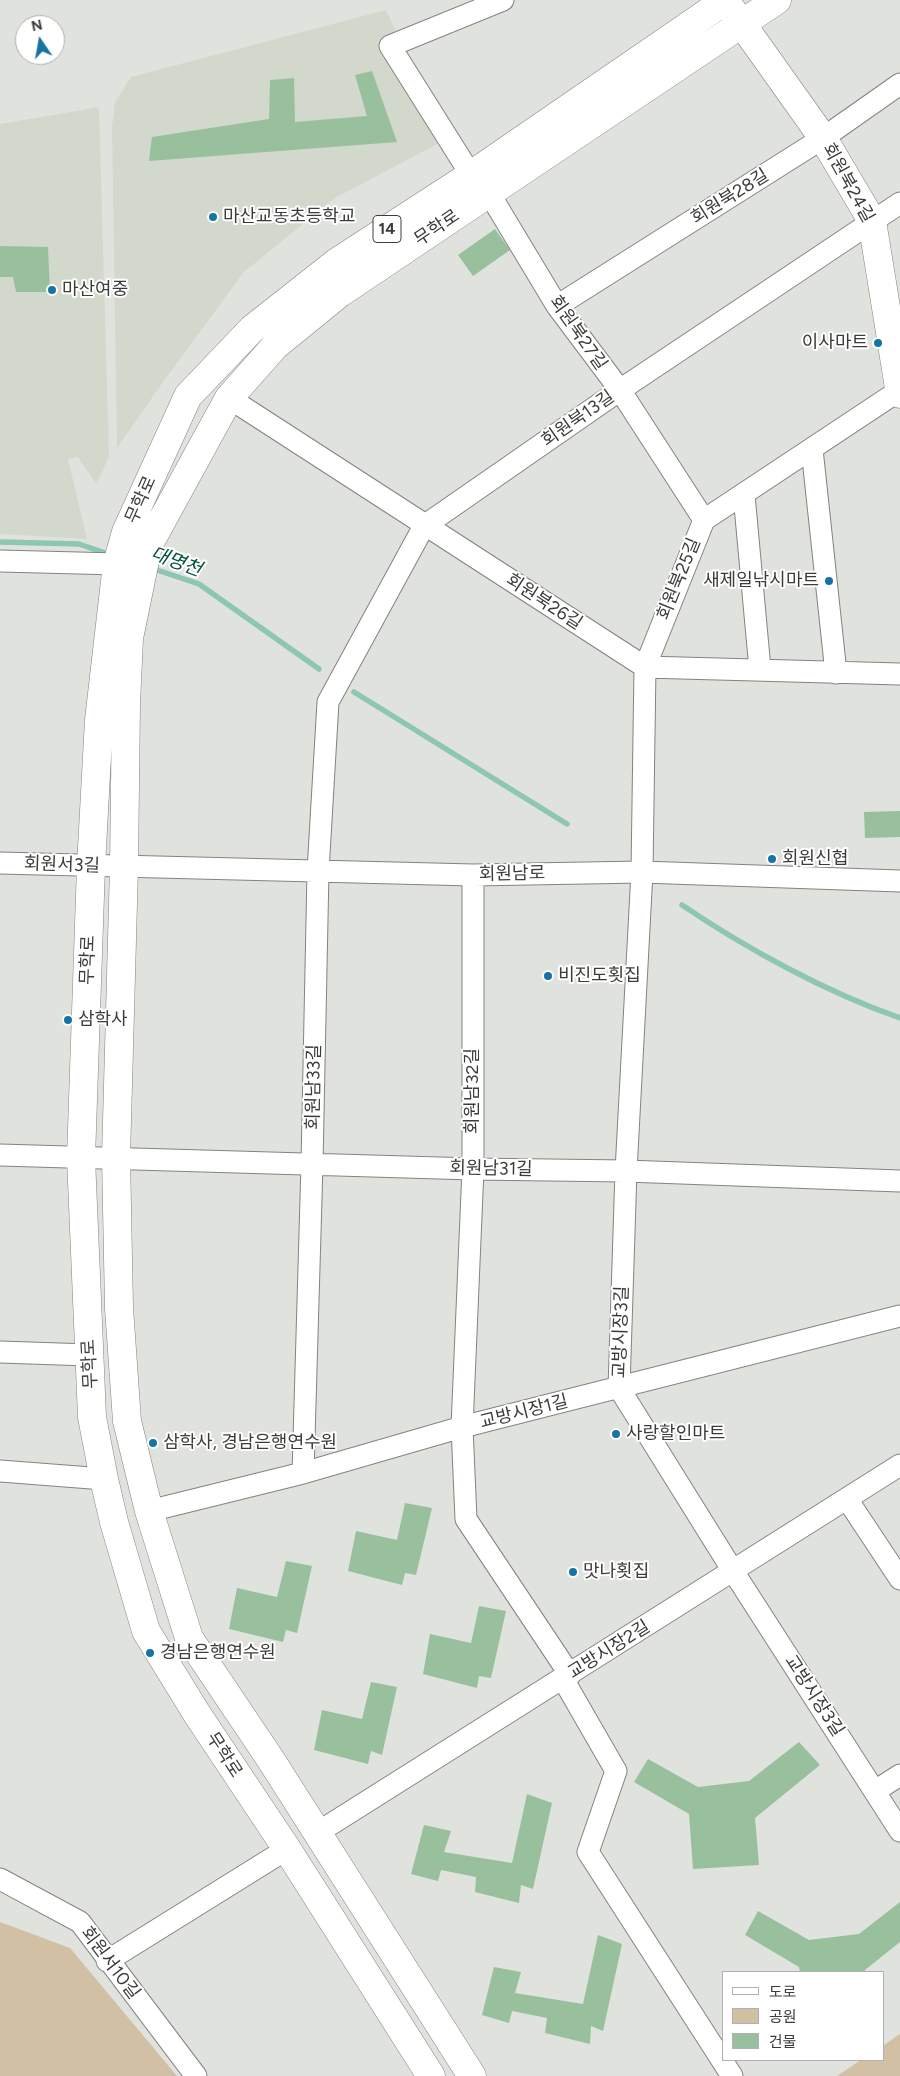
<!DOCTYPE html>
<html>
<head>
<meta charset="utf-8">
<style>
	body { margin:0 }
	#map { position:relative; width:900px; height:2076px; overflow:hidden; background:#e0e2dd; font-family:Figtree,"Noto Sans KR",sans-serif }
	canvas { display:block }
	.legend { position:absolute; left:722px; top:1971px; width:162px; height:90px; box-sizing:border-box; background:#fff; border:1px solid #b1b1b1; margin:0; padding:6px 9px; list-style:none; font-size:15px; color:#3c3c3b }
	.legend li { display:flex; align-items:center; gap:10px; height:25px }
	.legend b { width:25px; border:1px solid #b1b1b1 }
	.north { position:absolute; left:15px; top:15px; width:50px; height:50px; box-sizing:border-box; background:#fff; border:1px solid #b1b1b1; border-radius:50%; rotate:348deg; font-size:14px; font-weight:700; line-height:20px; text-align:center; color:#3c3c3b }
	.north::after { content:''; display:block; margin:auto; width:18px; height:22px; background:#1674a2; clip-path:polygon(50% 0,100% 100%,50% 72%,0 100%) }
</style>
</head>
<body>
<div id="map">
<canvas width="900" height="2076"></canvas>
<ul class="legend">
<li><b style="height:6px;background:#fff"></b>도로</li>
<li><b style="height:14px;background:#d1c0a3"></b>공원</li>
<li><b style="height:14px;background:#98c09c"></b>건물</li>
</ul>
<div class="north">N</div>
</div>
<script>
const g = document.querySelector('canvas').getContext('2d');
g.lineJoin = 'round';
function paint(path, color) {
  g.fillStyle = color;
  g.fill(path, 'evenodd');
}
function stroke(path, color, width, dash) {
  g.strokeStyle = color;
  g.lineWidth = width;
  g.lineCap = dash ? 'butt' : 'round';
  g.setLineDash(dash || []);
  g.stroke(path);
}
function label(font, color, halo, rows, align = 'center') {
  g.font = font + ' Figtree,"Noto Sans KR",sans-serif';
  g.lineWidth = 4;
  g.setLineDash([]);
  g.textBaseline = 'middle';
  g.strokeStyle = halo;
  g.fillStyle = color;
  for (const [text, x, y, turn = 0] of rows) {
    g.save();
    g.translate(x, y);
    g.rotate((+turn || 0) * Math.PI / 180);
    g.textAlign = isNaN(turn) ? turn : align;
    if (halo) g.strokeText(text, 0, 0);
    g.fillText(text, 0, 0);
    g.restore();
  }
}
const built = new Path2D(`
	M386,10L445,140L335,198L244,272L163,382L117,448L112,127L115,102L131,77Z
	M99,107L109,457L96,484L78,457L68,459L87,539L0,534V124Z`);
const green = new Path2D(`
	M0,1922L70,1948L177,2076H0Z
	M900,2034V2076H837L861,2060H884V2045Z`);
const stream = new Path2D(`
	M0,542L79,544L111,555
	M151,568L199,584L319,669
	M354,692L567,824
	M682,905C747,949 826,992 900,1018`);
const building = new Path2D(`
	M372,71L397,142L149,161L152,137L269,119L270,80L294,78L295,122L367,116L355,75Z
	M495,229L510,250L473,276L458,255Z
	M0,246L48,247L50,292H16L13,277H0Z
	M900,811V837L865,838L864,812Z
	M405,1503L432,1508L416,1575L405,1573L402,1585L348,1571L356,1531L397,1540Z
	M286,1561L312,1566L297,1633L286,1630L283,1642L229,1629L237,1588L277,1597Z
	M479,1606L506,1611L491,1678L479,1676L477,1688L423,1674L430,1634L471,1643Z
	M371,1682L397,1687L382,1755L371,1751L368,1764L314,1750L322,1710L362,1719Z
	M799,1742L820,1765L755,1818L759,1865L693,1869L689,1814L634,1782L648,1759L698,1787L749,1781Z
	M527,1794L552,1803L533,1889L521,1885L519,1903L475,1892L476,1877L441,1870L438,1881L411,1874L424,1825L451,1831L444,1852L512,1863Z
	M900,1902V1942L865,1970V1972H800L799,1967L745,1935L758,1911L809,1940L859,1934Z
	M598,1935L622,1944L603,2031L591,2026L590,2044L545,2033L547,2018L512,2011L509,2023L482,2015L494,1967L521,1972L515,1993L583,2004Z`);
const minor = new Path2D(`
	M471,175L390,46L503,0
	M489,193L557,306L620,390L704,520
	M557,306L823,138L900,84
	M900,390L704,520L645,667L642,872L626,1171L619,1388L733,1571L900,1831
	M229,398L645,667L900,674
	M812,449L836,673
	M744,495L760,669
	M0,561L117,564
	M0,863L473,875L642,872L900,881
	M473,875V1169L462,1427L466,1519L570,1675
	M0,1155L473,1169L626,1171L900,1181
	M0,1352L89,1355
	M0,1471L104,1479
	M303,1473L312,1164L318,871L328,702L424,526L620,390L900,203
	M847,1499L900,1579
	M149,1511L303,1473L462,1427L900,1316
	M563,1679L616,1771L588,1852L732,2076
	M875,1791L900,1775
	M317,1833L900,1465
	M0,1879L80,1922L196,2076
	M107,1961L287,1849`);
const major = new Path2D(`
	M732,10L823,138L872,221L900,394
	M431,2076L287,1849L197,1714L146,1631L114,1522L104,1479L92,1417L81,1158L91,866L99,720L117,564L126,532L188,396L252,329L337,262L471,175L726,0
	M472,2076L271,1760L189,1638L149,1511L127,1421L119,1308L116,1157L124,867L126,704L129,638L148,546L229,398L275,346L340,293L777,0`);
const markers = [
	[213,217,5,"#1674a2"],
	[52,290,5,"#1674a2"],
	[878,343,5,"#1674a2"],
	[829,581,5,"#1674a2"],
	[772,859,5,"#1674a2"],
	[548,976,5,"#1674a2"],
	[68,1020,5,"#1674a2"],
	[616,1434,5,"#1674a2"],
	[153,1443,5,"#1674a2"],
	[573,1572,5,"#1674a2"],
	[150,1653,5,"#1674a2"]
];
const shields = [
	[387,229,28]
];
const shieldNames = [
	["14",387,229]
];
const streetNames = [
	["회원북24길",848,183,61],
	["회원북28길",730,197,-32],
	["무학로",437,228,-34],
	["회원북27길",578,333,55],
	["회원북13길",578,419,-35],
	["무학로",141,500,-66],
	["회원북25길",679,579,-68],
	["회원북26길",544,602,33],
	["회원서3길",62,865,2],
	["회원남로",512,874,-1],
	["무학로",88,960,-88],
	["회원남33길",314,1087,-89],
	["회원남32길",473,1091,-90],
	["회원남31길",491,1169,1],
	["교방시장3길",621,1332,-88],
	["무학로",90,1364,-93],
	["교방시장1길",524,1412,-14],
	["교방시장2길",609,1650,-32],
	["교방시장3길",814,1696,57],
	["무학로",224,1755,57],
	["회원서10길",110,1963,53]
];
const poiNames = [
	["마산교동초등학교",223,217],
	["마산여중",62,290],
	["이사마트",868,343,"right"],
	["새제일낚시마트",819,581,"right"],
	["회원신협",782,859],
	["비진도횟집",558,976],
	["삼학사",78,1020],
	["사랑할인마트",626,1434],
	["삼학사, 경남은행연수원",163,1443],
	["맛나횟집",583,1572],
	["경남은행연수원",160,1653]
];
const waterNames = [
	["대명천",176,562,20]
];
paint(built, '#d3d8cc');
paint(green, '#d1c0a3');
stroke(stream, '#8dc6b1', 5.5);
paint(building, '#98c09c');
stroke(minor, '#828480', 23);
stroke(major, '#828480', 29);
stroke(minor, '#fff', 21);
stroke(major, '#fff', 28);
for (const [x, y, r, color] of markers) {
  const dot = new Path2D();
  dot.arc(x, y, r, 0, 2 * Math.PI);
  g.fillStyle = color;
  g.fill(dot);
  stroke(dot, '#fff', 2);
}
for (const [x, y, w] of shields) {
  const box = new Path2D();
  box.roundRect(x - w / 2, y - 13.5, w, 27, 4);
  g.fillStyle = '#fff';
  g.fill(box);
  stroke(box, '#3c3c3b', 1);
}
label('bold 16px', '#3c3c3b', null, shieldNames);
label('18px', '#3c3c3b', '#fff', streetNames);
label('18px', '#3c3c3b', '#fff', poiNames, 'left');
label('italic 19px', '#00503c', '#fff', waterNames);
</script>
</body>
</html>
